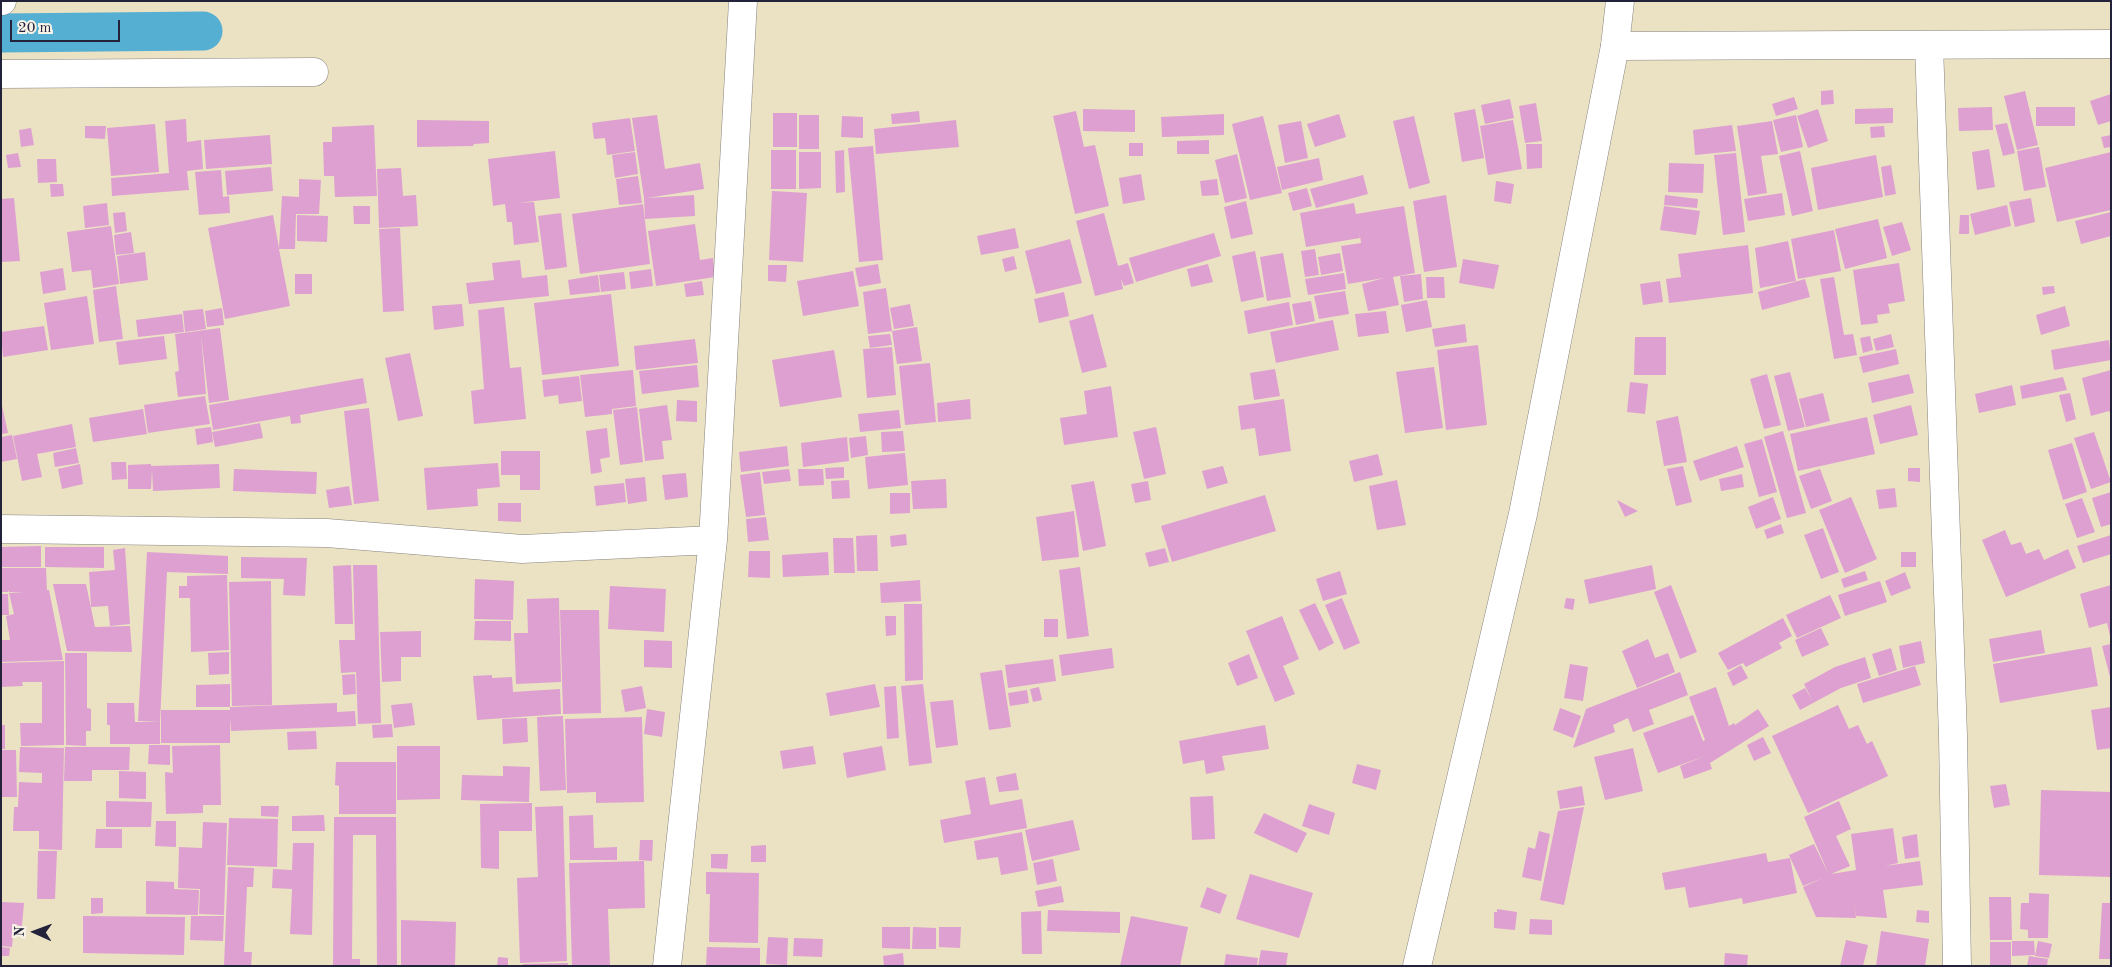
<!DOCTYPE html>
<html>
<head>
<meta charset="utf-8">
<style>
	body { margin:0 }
	#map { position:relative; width:2112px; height:967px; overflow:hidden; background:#ebe2c3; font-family:"Old Standard TT",serif }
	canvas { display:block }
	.frame { position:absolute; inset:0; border:2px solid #22223b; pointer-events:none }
	.north { position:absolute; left:10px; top:907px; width:50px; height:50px; -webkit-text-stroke:4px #f7f3e8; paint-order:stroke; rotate:272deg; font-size:14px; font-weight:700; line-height:20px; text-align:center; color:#22223b }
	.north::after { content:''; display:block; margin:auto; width:18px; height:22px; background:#22223b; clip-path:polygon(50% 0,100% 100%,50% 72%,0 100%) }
	.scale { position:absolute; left:10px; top:20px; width:110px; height:22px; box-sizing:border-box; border:2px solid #22223b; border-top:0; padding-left:6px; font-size:15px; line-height:18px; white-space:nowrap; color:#22223b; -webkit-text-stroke:4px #f7f3e8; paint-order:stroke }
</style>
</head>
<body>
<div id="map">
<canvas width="2112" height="967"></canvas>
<div class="frame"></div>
<div class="north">N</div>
<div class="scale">20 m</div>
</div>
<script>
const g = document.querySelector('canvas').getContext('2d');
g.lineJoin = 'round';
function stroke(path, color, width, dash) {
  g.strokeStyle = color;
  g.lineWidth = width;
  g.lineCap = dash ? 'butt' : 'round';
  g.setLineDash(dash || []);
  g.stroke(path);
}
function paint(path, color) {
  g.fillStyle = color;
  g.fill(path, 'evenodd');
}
const canal = new Path2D(`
	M1,33L203,31`);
const building = new Path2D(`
	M1833,90L1834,104L1821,105V91Z
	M2025,91L2038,145L2017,150L2004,96Z
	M2111,94V121L2098,125L2090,101Z
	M1794,97L1798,109L1776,116L1772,104Z
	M1510,99L1514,118L1485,124L1481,105Z
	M1536,103L1542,141L1525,143L1519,106Z
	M1992,107L1993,130L1959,131L1958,108Z
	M2036,107H2075V126H2036Z
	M1893,108V123L1855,124V109Z
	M1083,109L1135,110V132L1083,131Z
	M1475,109L1484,158L1462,162L1454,113Z
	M1818,109L1828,141L1808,148L1797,116Z
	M919,111L920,122L892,124L891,114Z
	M1076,111L1084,147L1095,145L1109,206L1075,214L1053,116Z
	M773,113H797V147H773Z
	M1224,114V135L1162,137L1161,117Z
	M1339,114L1346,137L1315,147L1307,124Z
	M657,115L665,169L700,163L704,189L647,198L694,195L695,216L645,219L644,198L632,118Z
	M799,115H819V149H799Z
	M1796,115L1803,147L1781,152L1773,120Z
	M842,116L863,117V138L841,137Z
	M1263,116L1282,193L1250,200L1232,124Z
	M1414,116L1430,183L1409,189L1393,121Z
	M630,118L635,151L607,155L605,138L594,139L592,123Z
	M186,119L187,142L201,140L203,169L187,171L189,190L112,196L111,178L169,173L165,121Z
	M417,120L489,121V143L474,144L473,146L417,147Z
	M956,120L959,147L876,154L874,129Z
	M1513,120L1522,169L1488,175L1480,126Z
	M1301,121L1308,158L1285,163L1278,125Z
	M1772,121L1778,154L1761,156L1767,193L1748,196L1737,126Z
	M2007,123L2015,153L2003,156L1995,125Z
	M155,124L159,172L111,176L107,128Z
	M374,125L377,196L335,197L334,176H324L323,142H332V127Z
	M1732,125L1736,151L1695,155L1693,130Z
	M85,126H106L105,139L85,138Z
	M1884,126L1885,137L1871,138L1870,127Z
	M31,128L34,145L21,147L19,130Z
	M270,135L272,164L206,169L204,140Z
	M2111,135V147L2104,148L2101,137Z
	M1209,140V154H1177V141Z
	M1129,143H1143V156H1129Z
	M1526,144H1542V168L1527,169Z
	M873,146L883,260L859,262L848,148Z
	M2039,147L2046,187L2024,191L2017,151Z
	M1989,149L1995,187L1977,190L1972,152Z
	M771,150H796V189H771Z
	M844,150L845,192L836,193L835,151Z
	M555,151L560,198L518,203L534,202L539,242L514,245L512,222H507L505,204L493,206L488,159Z
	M1800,151L1813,211L1792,216L1779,156Z
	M635,152L638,174L615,178L612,155Z
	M799,152H821V188L799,189Z
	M2111,152V210L2057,222L2045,168Z
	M18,153L21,167L8,168L6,155Z
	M1736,153L1745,232L1723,235L1714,155Z
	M1237,154L1247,198L1225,203L1215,160Z
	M1876,155L1883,197L1818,210L1811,168Z
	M1319,158L1323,180L1282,190L1277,167Z
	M37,159H56L57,182L38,183Z
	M1669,163L1704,164L1703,193L1668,192Z
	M1891,165L1896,194L1885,196L1881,167Z
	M271,167L273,191L227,195L225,171Z
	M401,168L403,196L416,195L418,226L379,228L377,169Z
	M221,170L223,197L229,196L230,213L199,215L195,172Z
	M1141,174L1145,200L1123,204L1119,178Z
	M1363,175L1368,194L1316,208L1310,189Z
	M638,176L642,203L619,205L616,179Z
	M299,179L321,180L319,214H296L295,249H279L290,306L225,319L208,228L273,215L279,248L282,196L299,197Z
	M1217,179L1219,195L1202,196L1200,181Z
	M1496,181L1514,184L1511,204L1494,201Z
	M50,184H63L64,196L51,197Z
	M1307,188L1312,206L1293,211L1288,193Z
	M772,191L807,193L803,262L769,260Z
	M1782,193L1785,215L1748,221L1744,199Z
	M1446,195L1457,267L1424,272L1413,201Z
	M1665,195L1698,199L1697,208L1664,205Z
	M14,198L20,261L1,262V199Z
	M2031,198L2035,222L2015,227L2009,202Z
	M1246,201L1253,234L1231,239L1224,207Z
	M107,203L109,225L85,228L83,206Z
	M1354,203L1356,214L1404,206L1415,273L1393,277L1399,305L1368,311L1362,284L1384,278L1348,284L1341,246L1361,243L1359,230L1360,238L1306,247L1300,213Z
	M643,204L650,264L580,274L572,214Z
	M2007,205L2011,226L1975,235L1970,214Z
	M353,206H370V224H354Z
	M1664,206L1700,211L1696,235L1660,230Z
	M125,212L127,231L115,233L113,213Z
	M2111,212V236L2081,244L2075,221Z
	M561,213L567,267L545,270L538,216Z
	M1104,213L1118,266L1128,263L1134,283L1124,286L1121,279L1123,289L1095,296L1076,221Z
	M297,215L328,216L327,242L297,241Z
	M1960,215H1969V234H1959Z
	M1878,219L1887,258L1845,269L1835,229Z
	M1902,222L1911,250L1892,256L1883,227Z
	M695,224L700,260L713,258L715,277L656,286L648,231Z
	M111,226L119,284L93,288L91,270L72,272L67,232Z
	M400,228L404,311L383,312L379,229Z
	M1015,228L1019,248L981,255L977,236Z
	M1834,230L1841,271L1798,279L1791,239Z
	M131,232L134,253L116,255L114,235Z
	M1214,233L1221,256L1136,282L1129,258Z
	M1070,239L1082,283L1036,294L1025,251Z
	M1788,241L1796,281L1760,288L1755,248Z
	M1748,245L1753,293L1669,303L1666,279L1681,277L1678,254Z
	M1315,249L1319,275L1305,277L1301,251Z
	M1255,251L1264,297L1241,302L1232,256Z
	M145,252L148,280L120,284L117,256Z
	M1283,253L1291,297L1267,301L1260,257Z
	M1340,253L1343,271L1321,275L1318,257Z
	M1014,256L1017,269L1005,272L1002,259Z
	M1463,259L1499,265L1494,289L1459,283Z
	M520,260L522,278L547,275L549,296L469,304L466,283L494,280L492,263Z
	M1899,263L1905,301L1888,304L1890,313L1877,315L1878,323L1861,325L1853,270Z
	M878,264L881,283L859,287L855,268Z
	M1208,264L1213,282L1191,287L1187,269Z
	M768,265H787L786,282L768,281Z
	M63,268L66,290L43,294L40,272Z
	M651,269L653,286L631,289L629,272Z
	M853,271L859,306L803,316L797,281Z
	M624,272L626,289L601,292L599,275Z
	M1344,273L1346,289L1308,295L1305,279Z
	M295,274H312V294H295Z
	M1421,274L1423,299L1404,302L1400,276Z
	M598,275L600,292L570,295L568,280Z
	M1426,277H1444L1445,298H1427Z
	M1834,277L1844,335L1853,334L1857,355L1834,359L1820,279Z
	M1805,279L1810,297L1762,310L1758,292Z
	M702,281L704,295L686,297L684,284Z
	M1660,281L1663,302L1643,305L1640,284Z
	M116,286L123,339L99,342L93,290Z
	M2054,286L2055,293L2043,295L2042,287Z
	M886,288L892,331L868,334L863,292Z
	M1345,291L1349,314L1319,319L1314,296Z
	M1064,292L1069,316L1039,323L1034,299Z
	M611,294L619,366L542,375L534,303Z
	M87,296L94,344L51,350L44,303Z
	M1427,300L1432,327L1406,332L1401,305Z
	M1311,301L1315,321L1296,325L1292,304Z
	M1289,302L1293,325L1248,334L1244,311Z
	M462,304L464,326L434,330L432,306Z
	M910,304L914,326L894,329L890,308Z
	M2065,306L2070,326L2041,335L2036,315Z
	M504,307L510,368L521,367L526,419L474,424L471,391L484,389L478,310Z
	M222,308L224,325L207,327L205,311Z
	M203,309L206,329L185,332L183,311Z
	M1386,311L1389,333L1358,337L1355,314Z
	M182,314L184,332L138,337L136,320Z
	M1093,314L1107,367L1082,373L1069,321Z
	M1333,320L1339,350L1276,363L1270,332Z
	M1465,324L1467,342L1435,347L1432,329Z
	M44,326L48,350L3,357L1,332Z
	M917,327L922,361L897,364L892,331Z
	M220,328L229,400L209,403L201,335L206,394L178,397L175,372L179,371L175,334Z
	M890,334L892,345L870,348L868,336Z
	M1891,334L1894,347L1876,351L1873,339Z
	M164,336L167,359L119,365L116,342Z
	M1870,336L1873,350L1863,353L1860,338Z
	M1635,337H1666V375H1634Z
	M695,339L698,363L636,370L634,346Z
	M2109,340L2111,360L2054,370L2051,350Z
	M1478,345L1487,425L1446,430L1437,350Z
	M892,347L896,395L867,398L863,349Z
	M1896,349L1899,364L1863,373L1859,357Z
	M834,350L842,397L780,407L772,360Z
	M410,353L423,416L398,421L385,358Z
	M930,363L936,422L905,425L899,366Z
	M697,365L699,387L642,394L639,371Z
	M1434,367L1443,428L1405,433L1396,372Z
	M1275,369L1280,396L1254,400L1250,373Z
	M633,370L636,406L612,409V414L585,417L580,375Z
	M2111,370V414L2109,411L2091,416L2082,378Z
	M1790,372L1805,427L1788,431L1774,376Z
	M1767,374L1781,425L1764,429L1750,379Z
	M1909,374L1914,393L1872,403L1868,383Z
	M579,376L582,401L559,404L558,395L544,397L542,380Z
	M2063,377L2067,390L2022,399L2020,386Z
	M363,378L367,403L300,415L301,423L291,424L290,416L213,430L209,405Z
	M1630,382L1648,384L1645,414L1627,412Z
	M2012,385L2016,405L1979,413L1975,394Z
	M1111,386L1118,437L1064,445L1060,418L1087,414L1084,391Z
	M1823,393L1830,421L1806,427L1799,399Z
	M2070,393L2076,419L2066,422L2059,395Z
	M205,396L210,424L148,433L144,405Z
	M970,399L971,419L938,422L937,403Z
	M1284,399L1291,451L1259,456L1255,428L1241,430L1238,406Z
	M677,400L697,401V422L676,421Z
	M1,401L8,433L1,434Z
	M667,405L672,440L662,441L664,459L645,461L639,409Z
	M1911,405L1918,435L1880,444L1873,415Z
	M637,407L643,462L620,465L613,410Z
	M369,408L379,501L354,504L344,411Z
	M143,409L147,434L93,442L89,418Z
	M899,410L901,428L860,432L858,414Z
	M1678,416L1687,462L1664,466L1656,421Z
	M1867,417L1875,454L1798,471L1790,434Z
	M260,423L263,438L215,447L212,432Z
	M72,424L76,447L37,454L42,477L22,481L13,436Z
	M211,427L213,442L197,445L195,429Z
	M1156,427L1166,474L1144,479L1133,432Z
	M607,428L610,457L600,459L602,472L591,474L586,431Z
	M903,431L905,451L882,452L881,432Z
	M1783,431L1806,513L1787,518L1764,437Z
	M2094,432L2111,482L2091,489L2074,438Z
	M12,435L17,459L1,462V437Z
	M866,436L868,455L851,458L849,438Z
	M847,437L849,461L803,467L801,443Z
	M1762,439L1777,492L1759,497L1744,444Z
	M2072,443L2087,492L2063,500L2048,450Z
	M787,446L789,466L741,472L739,452Z
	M1737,446L1744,467L1700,481L1693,461Z
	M76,448L79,463L55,467L53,453Z
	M501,451H540V490H520V475H501Z
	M905,453L908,485L868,489L865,457Z
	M1378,454L1383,475L1354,482L1349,461Z
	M111,462H126L127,479L112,480Z
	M498,463L500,487L477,489L478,506L427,510L424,468Z
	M80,464L83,484L62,489L58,469Z
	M151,464V466L219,464L220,488L153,491L152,470L151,489H128V465Z
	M1223,466L1228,483L1207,489L1202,471Z
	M1683,466L1692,502L1676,506L1667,469Z
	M844,467V478L826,479L825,468Z
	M1908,468H1920V482L1908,481Z
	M234,469L317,472L316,494L233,491Z
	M789,469L791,481L764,484L762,472Z
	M798,469H823L824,485L799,486Z
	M1820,469L1832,501L1811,509L1799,476Z
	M760,472L765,515L746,517L740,475Z
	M686,473L688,497L665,500L662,475Z
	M1742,474L1744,487L1721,491L1719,479Z
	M645,477L647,501L628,504L625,479Z
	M946,479L947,508L913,509L911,481Z
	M849,480L850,498L832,499L831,481Z
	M1397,480L1406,525L1377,530L1369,486Z
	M1094,481L1106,546L1083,551L1071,485Z
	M1148,481L1151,500L1135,503L1131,484Z
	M624,483L626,502L596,506L594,486Z
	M349,486L352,505L329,508L326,490Z
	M1895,488L1897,507L1879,509L1876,490Z
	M2111,492V524L2101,527L2092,498Z
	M890,493H910V513L890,514Z
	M1265,495L1276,531L1172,562L1161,526Z
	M1773,497L1781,519L1756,529L1748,507Z
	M1851,497L1877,559L1845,573L1819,510Z
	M2082,498L2095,532L2077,538L2065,504Z
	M1617,500L1638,511L1625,517Z
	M498,503H521V522L498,521Z
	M1074,511L1079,557L1042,561L1036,517Z
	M766,517L769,540L748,542L746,519Z
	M1781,524L1784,533L1767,539L1764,530Z
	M1823,528L1839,572L1821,579L1804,535Z
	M2005,530L2011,545L2021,542L2026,554L2039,549L2044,560L2068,549L2076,568L2006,597L1982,540Z
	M906,534L907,545L891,547L890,536Z
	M877,535L878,571H857L856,536Z
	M2111,535V554L2083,563L2077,546Z
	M833,538H853L855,573H834Z
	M41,546V567H1V547Z
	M45,547H104V568L45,567Z
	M125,548L130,624L110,626L108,606L91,607L89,572L115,570L113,550Z
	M1165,548L1169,562L1149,567L1145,553Z
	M749,551H770V578L748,577Z
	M147,552L228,556V574L167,572L160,722L138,721Z
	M828,552L829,575L783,577L782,555Z
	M1901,552H1916V567H1901Z
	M241,557L307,558L305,596L283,595L284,579L241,578Z
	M351,565L353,624H335L333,566Z
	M353,565H377L381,723L358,724L356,672L341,673L339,640H355Z
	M1652,565L1656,589L1589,604L1584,580Z
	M1080,567L1089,636L1067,639L1059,570Z
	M1,568H46L47,590H49L63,660L1,662V640H10L6,616L14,614L9,593L24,592H9L8,590V592H1Z
	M1340,571L1347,594L1323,601L1316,579Z
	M1865,571L1868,580L1844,588L1841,579Z
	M1905,572L1911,588L1891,596L1885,581Z
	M227,575L229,650L191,652L190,598H179V586H187V576Z
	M475,579L514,581L513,620L474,619Z
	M920,580L921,601L881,603L880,583Z
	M271,581L272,705L232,706L229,582Z
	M1880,581L1887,602L1845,616L1838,595Z
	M53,584H86L95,627L130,626L132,652L67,651Z
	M1671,585L1697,652L1680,659L1654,592Z
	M2111,585V636H2110L2107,623L2089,628L2080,594Z
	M610,586L666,589L664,632L608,629Z
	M1,594H8L9,615H1Z
	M1830,595L1841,618L1797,638L1786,615Z
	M559,598L561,682L516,684L514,633H528L527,599Z
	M1342,598L1360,643L1344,650L1325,605Z
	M1566,598L1575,599L1573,610L1564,608Z
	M1315,603L1334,643L1319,651L1299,610Z
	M904,604H922L923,680L905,681Z
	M560,610H599L601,713L563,714Z
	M885,616H896V635L886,636Z
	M1282,616L1299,659L1283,666L1295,694L1275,702L1246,631Z
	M1783,618L1792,636L1779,643L1782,648L1746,667L1743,663L1728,670L1718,653Z
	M1044,619H1058V637H1044Z
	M475,621H511V641L474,640Z
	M1821,628L1829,645L1802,657L1795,640Z
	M2041,630L2045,653L1993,662L1989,639Z
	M421,631V657H401V681L382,682L380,632Z
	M1648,639L1655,658L1668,653L1675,672L1637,688L1622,651Z
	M644,640L672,641V668L644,667Z
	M1921,641L1925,663L1903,668L1899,646Z
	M2111,644V677H2110L2102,646Z
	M2091,647L2098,686L2000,703L1993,664Z
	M1112,648L1114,668L1062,676L1059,655Z
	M1891,648L1897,670L1879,676L1872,654Z
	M229,652V674L209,675L208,653Z
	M65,653H87V708L91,709V731H86V746L66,745Z
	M1249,654L1258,678L1237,686L1228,663Z
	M1865,657L1871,678L1841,688L1800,710L1792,695L1805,688L1812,700L1804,684L1835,667Z
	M1053,659L1056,681L1008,688L1005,665Z
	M64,661V745L21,746L20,723H42V682H22L23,686L1,687V663Z
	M1570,664L1588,667L1583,701L1564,698Z
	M1741,665L1748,678L1733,686L1727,673Z
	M1915,666L1921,685L1863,703L1857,684Z
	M1002,670L1011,727L989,730L980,673Z
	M1680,672L1688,695L1649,710L1654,724L1633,732L1628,718L1613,725L1615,732L1573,748L1586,709Z
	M355,674L356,694L343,695L342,675Z
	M492,675V678L512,677L513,692L560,689L561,714L477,720L473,676Z
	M230,684V707H196V685Z
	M875,684L880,707L830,716L826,693Z
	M923,684L932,763L909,766L901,686Z
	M642,686L646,708L625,712L621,690Z
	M896,686L899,738L887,739L884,687Z
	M1039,687L1042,700L1033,702L1030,689Z
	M1716,687L1729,726L1734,723L1735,725L1758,709L1769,726L1710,763L1712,769L1684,779L1680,766L1705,756L1658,773L1643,733L1693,715L1703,741L1705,740L1689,697Z
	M1027,690L1029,703L1010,706L1008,693Z
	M953,700L958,745L936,748L930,702Z
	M107,703H134L135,722H160V744H110V725H107Z
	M337,703V712L355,711L356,726L231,731L230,718V743H161V710H230V707Z
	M412,703L415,725L394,728L391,705Z
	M1838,705L1849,729L1858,725L1867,744L1872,741L1888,776L1808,813L1772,736Z
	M2111,707V748L2097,750L2091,710Z
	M1560,708L1581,716L1573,738L1553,730Z
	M647,709L665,712L662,737L644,734Z
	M563,716L566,790L540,791L537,717Z
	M642,717L644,802L596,803V792L567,793L565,719Z
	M527,718L528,742L503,744L502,719Z
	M392,724L393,737L373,738L372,725Z
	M1,725H5V749H1Z
	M1265,725L1269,749L1222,756L1225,770L1206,774L1204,760L1183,764L1179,741Z
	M316,731L317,749L288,750L287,732Z
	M1763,737L1771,753L1754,761L1747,745Z
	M149,745H170V765L148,764Z
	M220,745L221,805H203V813L166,814L165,772L173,773L172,746Z
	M397,746H440V799L397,800Z
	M813,746L816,764L783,769L780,751Z
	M882,746L886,770L847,778L843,753Z
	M20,747L64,748L62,850L39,849V831H13L14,807H18L19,782L42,783V773L19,772Z
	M65,747H130L129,770H92V781H64Z
	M1633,748L1643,791L1605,800L1594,757Z
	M1,750H16L17,797H1Z
	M336,762H396V814H339V786L335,785Z
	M1357,764L1381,770L1376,790L1352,783Z
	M503,766L530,767L529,802L461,800L462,775L503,776Z
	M119,771L146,772V799L119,798Z
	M1016,773L1019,790L999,792L996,777Z
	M985,777L990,805L1022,799L1027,828L944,843L940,820L971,814L965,781Z
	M2006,784L2010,805L1994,808L1990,786Z
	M1582,786L1585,805L1560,809L1557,791Z
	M2041,790L2111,792V877L2039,875Z
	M1213,796L1215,839L1192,840L1190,797Z
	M106,801L152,802L151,827H106Z
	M1839,801L1851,829L1836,836L1850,866L1831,874L1856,870L1851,834L1893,828L1898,863L1885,866L1920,861L1923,885L1883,890L1887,918L1856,916L1854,901L1856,918L1816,917L1803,887L1823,878L1803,886L1789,855L1814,844L1829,875L1804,817Z
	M532,803V831H499V869L481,868L480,804Z
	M1309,804L1335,813L1329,835L1302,826Z
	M261,806H279L278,817L261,816Z
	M563,806L567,961L520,963L517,878L538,877L535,807Z
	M1584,807L1564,905L1540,900L1558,811Z
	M1264,813L1307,833L1297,853L1254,833Z
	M324,815L325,831H292V816Z
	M593,815L594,848L617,847V860H570L569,816Z
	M334,817H396L397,966H377L376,835H353L352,959H360V966H333Z
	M229,818L278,819L277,867L227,865Z
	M1073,820L1080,850L1032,861L1025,830Z
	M156,821H176V847L155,846Z
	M203,822L227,823L224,915L199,914L200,889L178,888L179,847L202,848Z
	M96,829H122V848H95Z
	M1539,831L1550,834L1541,881L1522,877L1528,847L1535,849Z
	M1022,832L1028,870L1001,875L998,857L977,860L974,841Z
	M1917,834L1919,857L1905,859L1902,837Z
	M640,840H653L652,861L639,860Z
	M293,843H314L312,935L290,934L292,889L272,888L273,869L292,870Z
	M766,845V862H751V846Z
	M38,851H57L55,899H37Z
	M1766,853L1768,862L1790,858L1797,893L1743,904L1742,898L1689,908L1685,887L1665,890L1662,873Z
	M711,854H728L727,869L711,868Z
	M1053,859L1057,881L1037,885L1033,863Z
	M644,861L645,908L608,909L610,966H572L569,863Z
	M228,867L254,868L253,887H247L244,952H252L251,966H224Z
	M706,872L759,873L758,943L709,942L710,894H706Z
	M1250,874L1313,893L1299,938L1236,919Z
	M146,881L174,882V889L199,890L198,915L146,914Z
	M1061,886L1064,902L1038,907L1035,891Z
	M1207,887L1227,895L1220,914L1200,907Z
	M2029,893L2049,894L2048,938H2028V930L2020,929L2021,903H2029Z
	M1989,897H2011L2012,940H1990Z
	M91,898H103V913L91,914Z
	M1,902L24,903L22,926L14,925L12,947L1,946Z
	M2102,903H2111V959H2099Z
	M1497,909L1517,912L1515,930L1494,928V912H1497Z
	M1048,910L1120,912V933L1047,931Z
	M1917,910L1929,911V923L1916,922Z
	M1041,911L1042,954H1022L1021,912Z
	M83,916L185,917L184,955L83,953Z
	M191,916H224L223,941L190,940Z
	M1131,916L1188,927L1180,966H1120Z
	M1530,919L1552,920V935L1529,934Z
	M401,920L456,922L455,966H401Z
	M882,927H910V949L882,948Z
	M913,927L936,928V949H912Z
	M939,927H961L960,948L939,947Z
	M1881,931L1929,939L1925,966H1876Z
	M768,937L788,938L787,965L766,964Z
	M794,938L823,939L822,957L793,956Z
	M1846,940L1868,945L1863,966H1840Z
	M2012,941H2034L2035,955L2012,956Z
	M2038,941L2052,944L2049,958L2035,956Z
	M1990,942H2011V966H1990Z
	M1,947L10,948L9,956H1Z
	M707,947L760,948V966H706Z
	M1261,950L1288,953L1286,966H1258Z
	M903,953L904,966H884L883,956Z
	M1725,953L1748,955L1747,966H1724Z
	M1226,954L1258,958L1257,966H1224Z
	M2029,956L2048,959L2047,966H2027Z
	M498,957L508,958V966H497Z
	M568,963V966H523V964Z`);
const street = new Path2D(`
	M1,1H2
	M1929,45L1953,736L1957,966
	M1615,46L2111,44
	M1,74L314,72
	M1,529L327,533L522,549L713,540
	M667,966L713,540L743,1`);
const secondary = new Path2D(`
	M1417,966L1523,514L1615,46L1620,1`);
stroke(canal, '#55afd2', 39);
paint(building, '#dea0d1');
stroke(street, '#86827f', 29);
stroke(secondary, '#86827f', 29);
stroke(street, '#fff', 28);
stroke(secondary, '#fff', 28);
</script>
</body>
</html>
